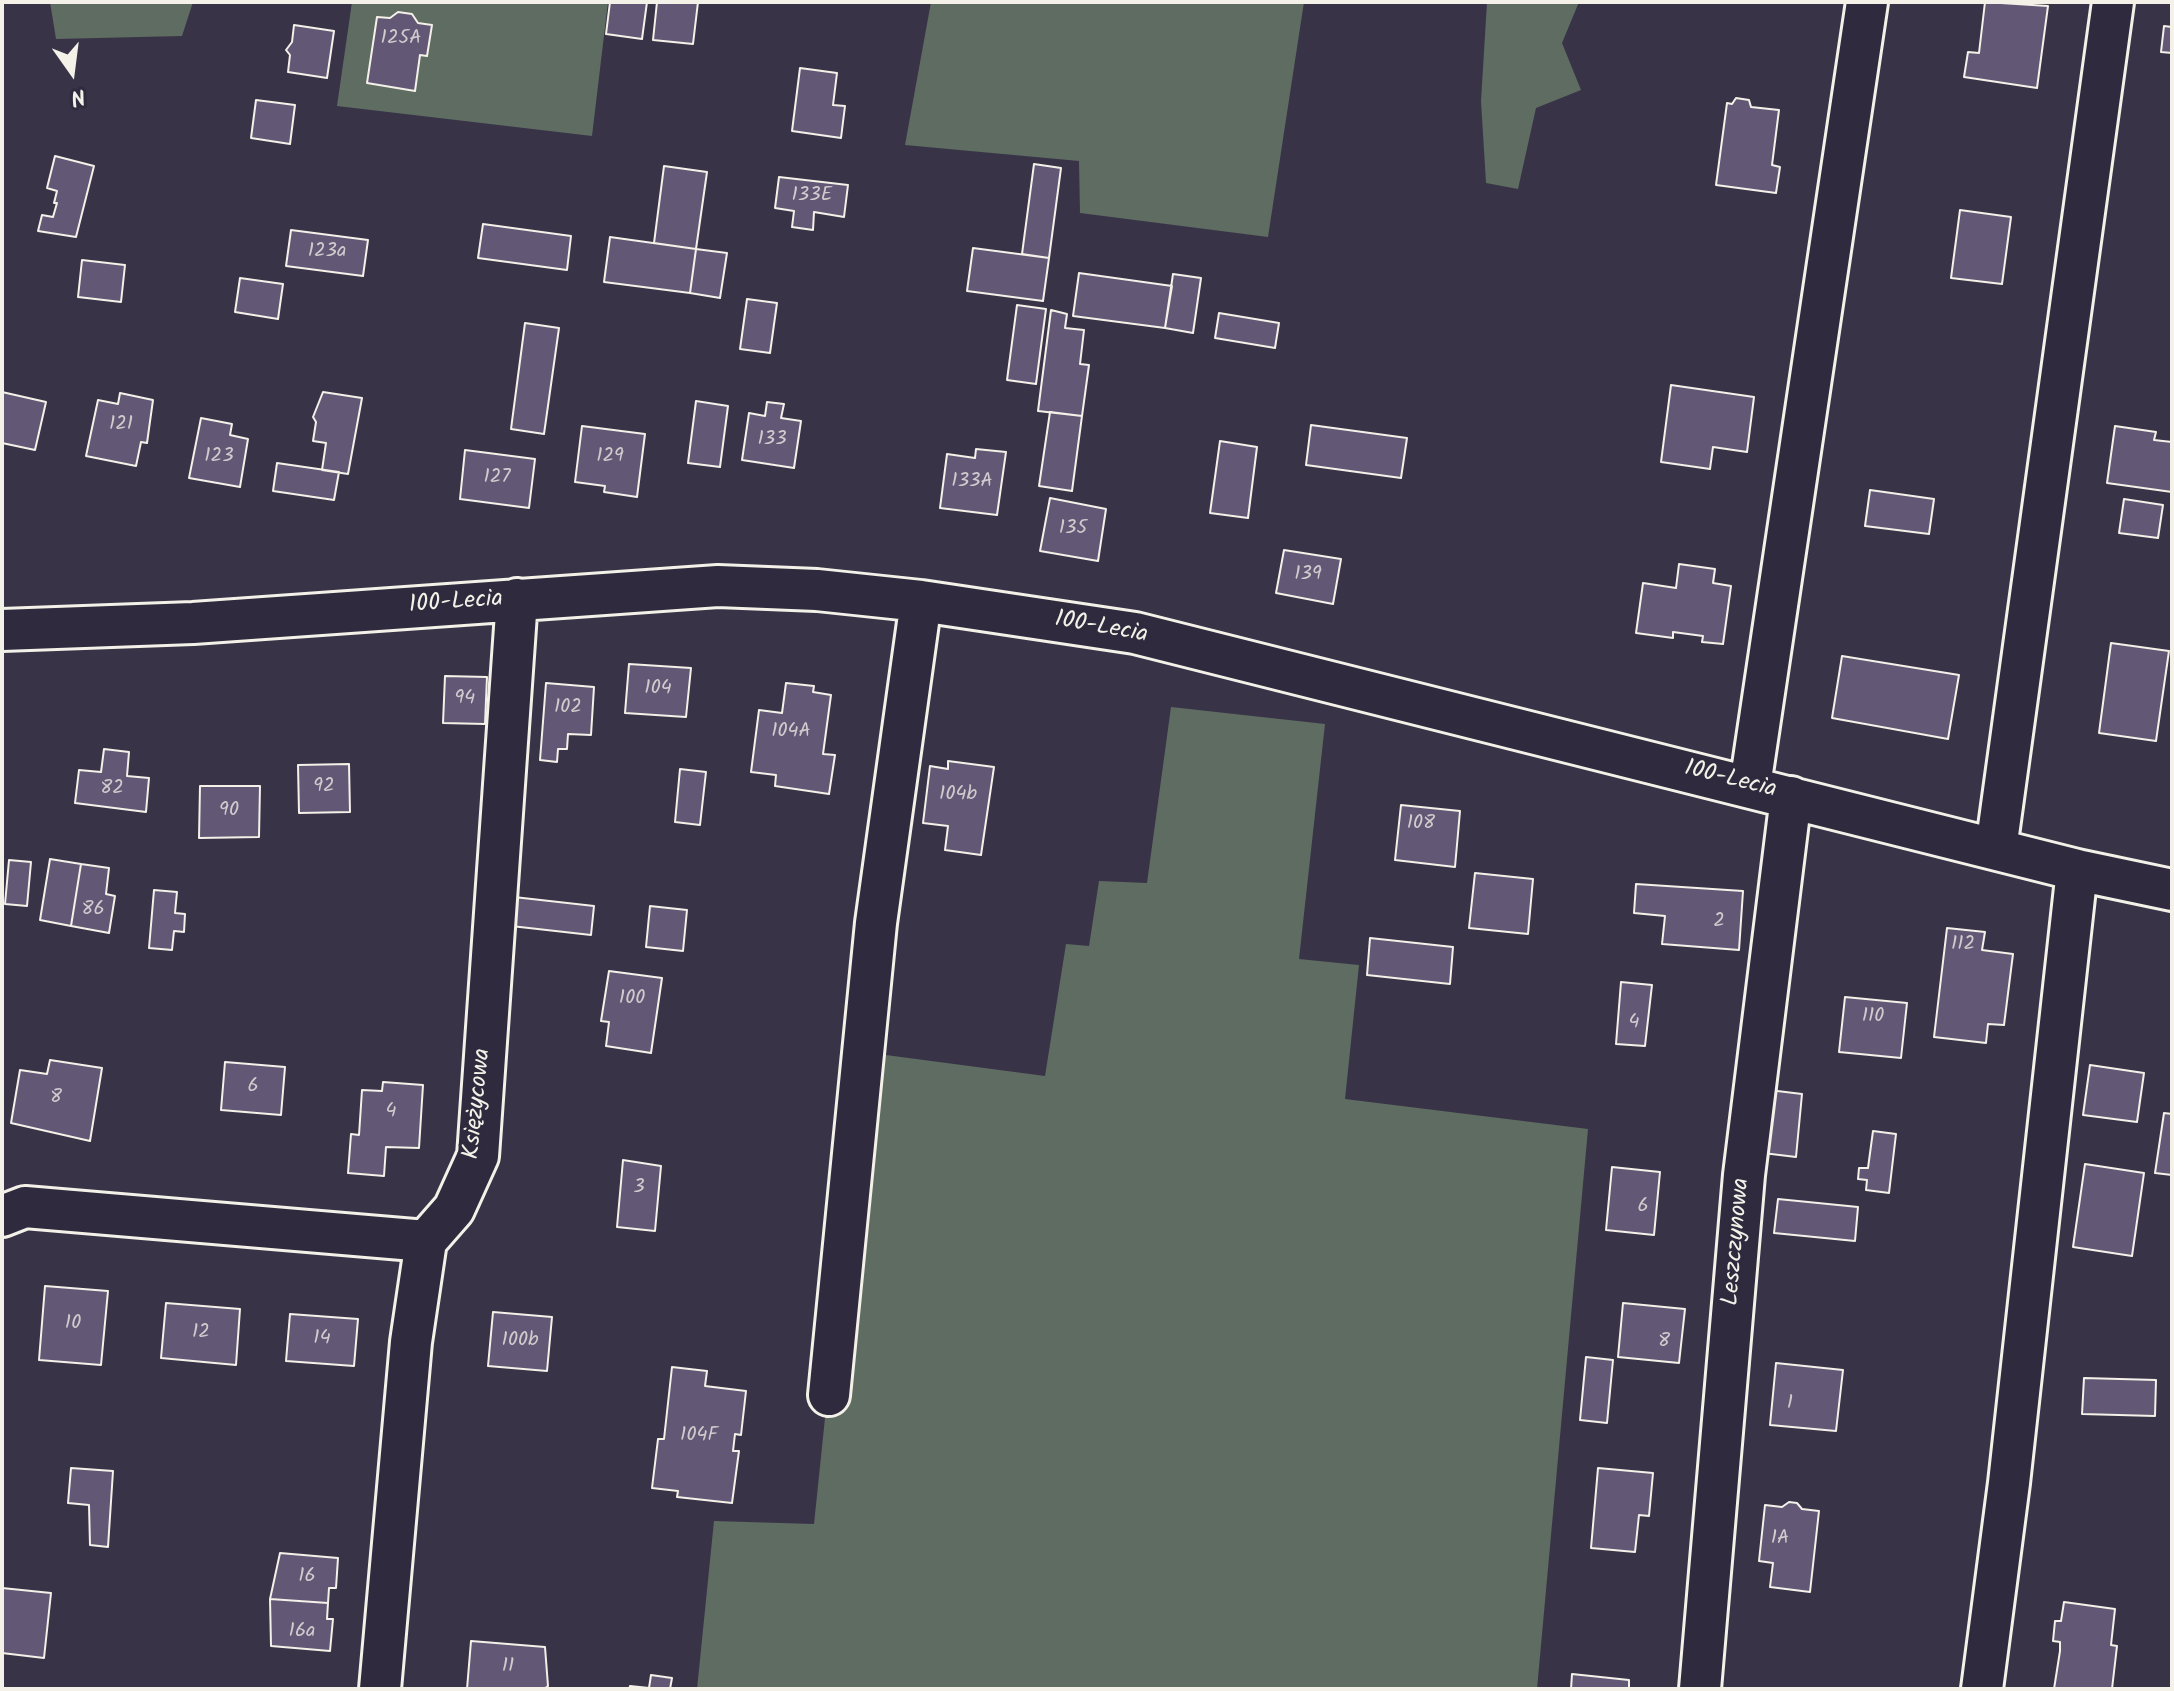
<!DOCTYPE html>
<html>
<head>
<meta charset="utf-8">
<style>
	body { margin:0 }
	#map { position:relative; width:2174px; height:1691px; overflow:hidden; background:#393348; font-family:Kalam,sans-serif }
	canvas { display:block }
	.frame { position:absolute; inset:0; border:4px solid #f4f1e8; pointer-events:none }
	.north { position:absolute; left:32px; top:32px; width:80px; height:80px; -webkit-text-stroke:6px #2f2a3d; paint-order:stroke; rotate:166deg; font-size:22px; font-weight:700; line-height:32px; text-align:center; color:#f4f1e8 }
	.north::after { content:''; display:block; margin:auto; width:28px; height:36px; background:#f4f1e8; clip-path:polygon(50% 0,100% 100%,50% 72%,0 100%) }
</style>
</head>
<body>
<div id="map">
<canvas width="2174" height="1691"></canvas>
<div class="frame"></div>
<div class="north">N</div>
</div>
<script>
const g = document.querySelector('canvas').getContext('2d');
g.lineJoin = 'round';
function paint(path, color) {
  g.fillStyle = color;
  g.fill(path, 'evenodd');
}
function stroke(path, color, width, dash) {
  g.strokeStyle = color;
  g.lineWidth = width;
  g.lineCap = dash ? 'butt' : 'round';
  g.setLineDash(dash || []);
  g.stroke(path);
}
function label(font, color, halo, rows, align = 'center') {
  g.font = font + ' Kalam,sans-serif';
  g.lineWidth = 6;
  g.setLineDash([]);
  g.textBaseline = 'middle';
  g.strokeStyle = halo;
  g.fillStyle = color;
  for (const [text, x, y, turn = 0] of rows) {
    g.save();
    g.translate(x, y);
    g.rotate((+turn || 0) * Math.PI / 180);
    g.textAlign = isNaN(turn) ? turn : align;
    if (halo) g.strokeText(text, 0, 0);
    g.fillText(text, 0, 0);
    g.restore();
  }
}
const green = new Path2D(`
	M50,2H193L182,36L56,39Z
	M352,2H608L592,136L337,106Z
	M931,2H1304L1268,237L1080,213L1079,161L905,145Z
	M1487,2H1579L1562,43L1581,90L1536,108L1518,189L1486,183L1481,101Z
	M1171,707L1325,724L1299,959L1359,965L1345,1099L1588,1129L1537,1689H697L714,1521L814,1524L863,1052L1045,1076L1066,944L1089,946L1099,881L1147,883Z`);
const building = new Path2D(`
	M610,2H647L642,39L606,34Z
	M657,2H698L693,44L653,40Z
	M1985,2L2048,6L2037,88L1964,77L1968,52L1979,53Z
	M398,12L412,14L418,23L432,25L427,56L420,55L415,91L367,83L377,17L390,18Z
	M294,25L334,31L327,78L288,72L290,55L286,50L292,42Z
	M2164,26L2172,27V53L2161,52Z
	M800,68L837,73L833,105L845,106L841,138L792,131Z
	M1736,98L1749,100L1751,107L1779,110L1772,165L1780,167L1776,193L1716,185L1727,103L1732,104Z
	M256,100L295,105L290,144L251,138Z
	M55,156L94,166L76,237L38,231L42,215L53,217L57,203H54L57,191L47,188Z
	M1034,164L1061,168L1049,258L1022,254Z
	M664,166L707,172L696,249L654,243Z
	M779,177L848,185L844,217L814,212L813,230L792,227L794,211L775,208Z
	M1960,210L2011,217L2002,284L1951,278Z
	M483,224L571,236L567,270L478,258Z
	M291,230L368,240L363,276L286,266Z
	M610,237L696,249L690,293L604,282Z
	M973,248L1049,258L1043,301L967,291Z
	M696,249L727,253L720,298L690,293Z
	M82,260L125,265L121,302L78,297Z
	M1079,273L1172,286L1165,328L1073,316Z
	M1173,274L1201,278L1193,333L1165,328Z
	M240,278L283,284L278,319L235,312Z
	M747,299L777,303L770,353L740,349Z
	M1017,305L1046,309L1036,384L1007,380Z
	M1051,310L1067,314L1065,328L1084,330L1080,364L1089,365L1082,416L1038,411Z
	M1219,313L1279,323L1275,348L1215,338Z
	M525,323L559,328L544,434L511,429Z
	M1671,385L1754,397L1747,452L1713,447L1710,469L1661,462Z
	M2,392L46,402L35,450L2,443Z
	M323,392L362,398L348,474L322,470L326,443L313,441L316,422L313,417Z
	M120,393L153,400L147,443L141,442L136,466L86,456L98,400L118,404Z
	M696,401L728,406L720,467L688,463Z
	M767,402L784,404L781,418L801,421L794,468L742,460L749,413L765,416Z
	M1050,412L1082,416L1072,491L1039,486Z
	M201,418L232,424L230,435L248,439L240,487L189,478Z
	M1311,425L1407,438L1401,478L1306,465Z
	M582,426L645,434L637,497L604,492L605,486L575,482Z
	M2115,426L2156,432L2154,440L2172,442V492L2107,483Z
	M1220,441L1257,447L1248,518L1210,513Z
	M976,449L1006,452L997,515L940,508L947,454L975,458Z
	M465,450L535,459L529,508L460,499Z
	M277,463L339,472L334,500L273,491Z
	M1870,490L1934,499L1929,534L1865,526Z
	M1050,498L1106,509L1098,561L1040,551Z
	M2124,499L2163,505L2158,538L2119,533Z
	M1284,550L1341,559L1333,604L1276,593Z
	M1679,564L1715,569L1713,583L1731,586L1723,644L1702,642L1703,636L1673,632V638L1636,633L1643,583L1676,588Z
	M2111,643L2169,651L2156,741L2099,733Z
	M1842,656L1959,675L1948,739L1832,718Z
	M629,664L691,668L686,717L625,713Z
	M445,676L487,677L485,724L443,723Z
	M546,683L594,687L591,735L568,734L567,749H558L557,762L540,760Z
	M786,683L814,686L813,692L831,695L823,754L835,755L829,794L775,786L776,775L751,772L759,710L782,713Z
	M104,749L129,752L127,776L149,778L146,812L75,803L79,770L101,772Z
	M948,761L994,767L981,855L945,850L948,826L923,823L930,766L948,769Z
	M349,764L350,812L299,813L298,765Z
	M680,769L706,772L700,825L675,822Z
	M200,786H260L259,837L199,838Z
	M1401,805L1460,811L1455,867L1395,860Z
	M50,859L81,864L71,926L40,920Z
	M9,860L31,862L27,906L5,904Z
	M81,864L109,868L106,894L115,896L109,933L71,926Z
	M1475,873L1533,879L1528,934L1469,928Z
	M1636,884L1743,891L1739,950L1662,944L1665,916L1634,913Z
	M154,890L177,892L175,913L185,914L184,932L174,931L172,950L149,948Z
	M514,897L594,906L591,935L511,926Z
	M650,906L687,910L683,951L646,947Z
	M1947,928L1985,932L1982,950L2013,954L2004,1025L1988,1024L1986,1043L1934,1037Z
	M1370,938L1453,947L1450,984L1367,975Z
	M609,971L662,978L651,1053L606,1046L609,1022L601,1021Z
	M1621,982L1652,985L1645,1046L1616,1044Z
	M1845,997L1907,1003L1901,1058L1839,1052Z
	M50,1060L102,1068L90,1141L11,1123L20,1070L47,1074Z
	M225,1062L285,1067L281,1115L221,1110Z
	M2090,1065L2144,1073L2137,1122L2083,1115Z
	M383,1082L423,1085L419,1148L386,1147L384,1176L348,1173L351,1134L359,1135L362,1090L382,1091Z
	M1769,1090L1802,1094L1796,1157L1763,1153Z
	M2164,1113L2172,1114V1175L2155,1173Z
	M1873,1131L1896,1134L1889,1193L1866,1190L1867,1180L1858,1179L1859,1168H1868Z
	M623,1160L661,1166L655,1231L617,1227Z
	M2085,1164L2144,1173L2132,1256L2073,1247Z
	M1612,1167L1660,1172L1654,1235L1606,1230Z
	M1778,1199L1858,1207L1855,1241L1774,1233Z
	M45,1286L108,1291L101,1365L39,1360Z
	M166,1303L240,1309L236,1365L161,1358Z
	M1623,1303L1685,1309L1679,1363L1618,1357Z
	M493,1312L552,1317L547,1371L488,1366Z
	M290,1314L358,1319L354,1366L286,1361Z
	M1586,1357L1613,1360L1607,1423L1580,1420Z
	M1776,1363L1843,1370L1836,1431L1770,1425Z
	M672,1367L707,1371L705,1386L746,1391L741,1435L735,1434L733,1451H739L732,1503L677,1497L678,1491L652,1488L658,1439H664Z
	M2084,1378L2156,1380L2155,1416L2082,1414Z
	M71,1468L113,1471L108,1547L90,1545L89,1505L68,1503Z
	M1598,1468L1653,1473L1649,1516L1639,1515L1635,1552L1591,1548Z
	M1789,1502L1797,1503L1802,1509L1819,1511L1810,1592L1770,1587L1773,1563L1759,1561L1765,1505L1782,1507Z
	M280,1553L338,1558L336,1588H329L328,1603L270,1599Z
	M2,1588L51,1593L44,1658L2,1653Z
	M270,1599L328,1603L327,1619H333L330,1651L271,1646Z
	M2064,1602L2115,1609L2111,1645L2117,1646L2112,1689H2054L2060,1651V1642L2053,1641L2055,1621H2061Z
	M471,1641L545,1647L548,1686L544,1689H467Z
	M1572,1674L1629,1680V1689H1571Z
	M651,1675L672,1678L670,1689H629L630,1686L649,1688Z`);
const minor = new Path2D(`
	M2,630L193,623L718,586L817,590L921,601L1135,633L2077,870L2172,890
	M1750,786L1867,2
	M1996,849L2113,2
	M2,1216L25,1207L426,1241
	M829,1395L876,923L921,601
	M380,1689L411,1342L426,1241L454,1209L478,1156L517,599
	M1700,1689L1744,1175L1791,797
	M1982,1689L2009,1483L2077,870`);
const numberNames = [
	["125A",401,40],
	["133E",812,197],
	["123a",327,253],
	["121",121,426],
	["133",772,441],
	["123",219,458],
	["129",610,458],
	["127",497,479],
	["133A",972,483],
	["135",1073,530],
	["139",1308,576],
	["104",658,690],
	["94",465,700],
	["102",568,709],
	["104A",791,733],
	["92",324,788],
	["82",112,790],
	["104b",958,796],
	["90",229,812],
	["108",1421,825],
	["86",93,911],
	["2",1719,923],
	["112",1963,946],
	["100",632,1000],
	["110",1873,1018],
	["4",1634,1024],
	["6",253,1088],
	["8",56,1099],
	["4",391,1113],
	["3",639,1189],
	["6",1643,1208],
	["10",73,1325],
	["12",201,1334],
	["14",322,1340],
	["100b",520,1342],
	["8",1664,1343],
	["1",1790,1405],
	["104F",699,1437],
	["1A",1780,1540],
	["16",307,1578],
	["16a",302,1633],
	["11",508,1668]
];
const streetNames = [
	["100-Lecia",456,604,-4],
	["100-Lecia",1101,629,10],
	["100-Lecia",1730,781,14],
	["Księżycowa",479,1104,-84],
	["Leszczynowa",1738,1242,-85]
];
paint(green, '#5f6c62');
paint(building, '#625876');
stroke(building, '#f4f1e8', 2);
stroke(minor, '#f4f1e8', 46);
stroke(minor, '#2f2a3d', 40);
label('20px', '#d0cbcc', null, numberNames);
label('24px', '#f4f1e8', '#2f2a3d', streetNames);
</script>
</body>
</html>
